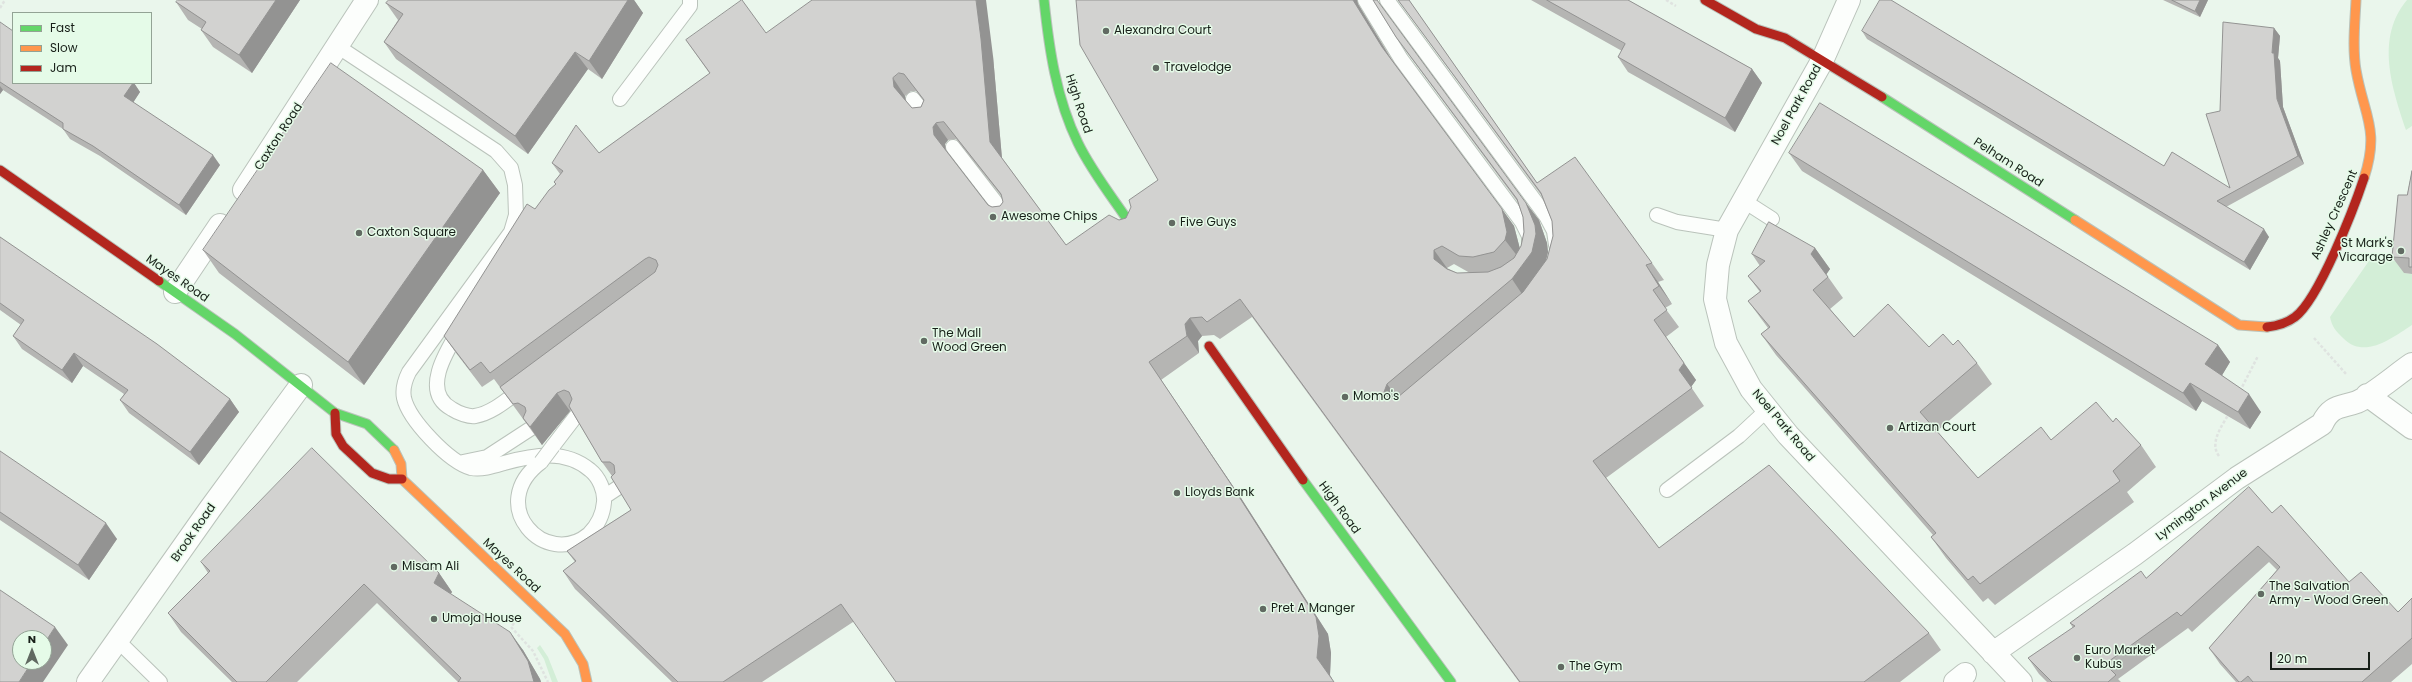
<!DOCTYPE html>
<html>
<head>
<meta charset="utf-8">
<style>
	body { margin:0 }
	#map { position:relative; width:2412px; height:682px; overflow:hidden; background:#eaf6ec; font-family:Poppins,sans-serif }
	canvas { display:block }
	.legend { position:absolute; left:12px; top:12px; width:140px; height:72px; box-sizing:border-box; background:#e5fbe8; border:1px solid #93a395; margin:0; padding:5px 7px; list-style:none; font-size:12px; color:#171f18 }
	.legend li { display:flex; align-items:center; gap:8px; height:20px }
	.legend b { width:20px; border:1px solid #93a395 }
	.north { position:absolute; left:12px; top:630px; width:40px; height:40px; box-sizing:border-box; background:#e5fbe8; border:1px solid #93a395; border-radius:50%; rotate:0deg; font-size:11px; font-weight:700; line-height:16px; text-align:center; color:#171f18 }
	.north::after { content:''; display:block; margin:auto; width:14px; height:18px; background:#616a62; clip-path:polygon(50% 0,100% 100%,50% 72%,0 100%) }
	.scale { position:absolute; left:2270px; top:652px; width:100px; height:18px; box-sizing:border-box; border:2px solid #171f18; border-top:0; padding-left:5px; font-size:12px; line-height:14px; white-space:nowrap; color:#171f18; -webkit-text-stroke:3px #e5fbe8; paint-order:stroke }
</style>
</head>
<body>
<div id="map">
<canvas width="2412" height="682"></canvas>
<ul class="legend">
<li><b style="height:5px;background:#63d668"></b>Fast</li>
<li><b style="height:5px;background:#ff974d"></b>Slow</li>
<li><b style="height:5px;background:#b3261e"></b>Jam</li>
</ul>
<div class="north">N</div>
<div class="scale">20 m</div>
</div>
<script>
const g = document.querySelector('canvas').getContext('2d');
g.lineJoin = 'round';
function paint(path, color) {
  g.fillStyle = color;
  g.fill(path, 'evenodd');
}
function stroke(path, color, width, dash) {
  g.strokeStyle = color;
  g.lineWidth = width;
  g.lineCap = dash ? 'butt' : 'round';
  g.setLineDash(dash || []);
  g.stroke(path);
}
function label(font, color, halo, rows, align = 'center') {
  g.font = font + ' Poppins,sans-serif';
  g.lineWidth = 3;
  g.setLineDash([]);
  g.textBaseline = 'middle';
  g.strokeStyle = halo;
  g.fillStyle = color;
  for (const [text, x, y, turn = 0] of rows) {
    g.save();
    g.translate(x, y);
    g.rotate((+turn || 0) * Math.PI / 180);
    g.textAlign = isNaN(turn) ? turn : align;
    if (halo) g.strokeText(text, 0, 0);
    g.fillText(text, 0, 0);
    g.restore();
  }
}
const green = new Path2D(`
	M2407,0H2412V126L2406,130C2392,88 2375,38 2407,0Z
	M2371,258L2404,262V273L2412,274V325C2392,338 2364,360 2343,338C2336,331 2332,327 2330,317Z
	M540,645L548,657L558,682H552L544,659L537,648Z`);
const path = new Path2D(`
	M1666,0L1676,6
	M0,8L5,0
	M2314,338L2347,375
	M2240,391L2258,356
	M2219,456C2209,443 2222,426 2228,415
	M514,623L511,627L533,651L548,682`);
const lane = new Path2D(`
	M1365,0L1401,59L1522,222L1529,236V244
	M1387,0L1546,216L1554,231L1556,245
	M337,46L496,151L511,168L515,185L516,215L511,232L409,372C405,380 402,388 404,398C409,420 449,462 471,468C482,470 494,466 504,463C534,455 565,449 590,470C599,477 605,491 604,502C603,515 598,525 589,534C546,570 484,505 541,462
	M620,99L690,6V0
	M913,99L928,118
	M953,147L1007,217
	M1744,201L1772,219
	M1657,215L1677,222L1727,230
	M460,329C447,350 420,392 452,409C458,413 469,417 475,416C493,413 509,398 523,388
	M553,446L576,416
	M463,462L487,457L530,429
	M1667,490L1739,436L1767,410
	M604,497L619,487
	M117,640L160,682`);
const street = new Path2D(`
	M1849,0L1822,61L1727,230L1718,265L1715,299L1726,343L1751,389L1788,435L2021,682
	M244,190L367,0
	M175,292L220,225
	M2367,395L2412,428
	M1993,653L2135,554L2237,478L2322,424C2331,405 2340,408 2357,402C2373,395 2397,374 2412,364
	M88,682L210,509L301,385
	M1955,682L1965,674`);
const fast = new Path2D(`
	M1044,0C1049,48 1056,98 1078,143C1092,172 1113,198 1131,225
	M1882,97L2075,220
	M159,281L235,334L335,413L367,424L394,450
	M1303,480L1451,682`);
const slow = new Path2D(`
	M2356,0C2355,23 2352,47 2356,70C2364,116 2380,129 2364,178
	M2075,220L2239,325L2267,327
	M394,450L401,464L402,479L565,634L583,664L587,682`);
const jam = new Path2D(`
	M1705,0L1756,29L1785,38L1882,97
	M0,170L159,281
	M2267,327C2276,326 2287,323 2295,317C2319,299 2354,208 2364,178
	M1209,346L1303,480
	M335,413L336,434L343,446L372,473L389,479H402`);
const laneBridge = new Path2D(`
	M541,462L553,446`);
const wall = new Path2D(`
	M300,0L252,73L213,47L201,30L202,29L188,20L176,2Z
	M389,0H634L643,13L602,79L588,69L528,154L396,59L384,42L398,20L386,3Z
	M1076,0H1357L1358,4L1391,58L1514,226L1520,249L1521,246L1524,232L1523,217L1517,201L1408,54L1396,37L1539,220L1547,243L1548,252L1546,260L1547,259L1553,236L1552,221L1541,195L1398,0H1409L1537,183L1652,263L1664,280L1658,282L1672,304L1665,308L1679,327L1666,337L1696,380L1691,387L1704,406L1606,478L1659,548L1929,633L1941,650L1900,682H1519L1252,317L1220,339L1214,335L1202,336L1198,341L1199,353L1161,380L1241,498L1328,634L1331,653L1330,675L853,622L762,682H672L575,589L563,571L575,562L567,551L631,510L612,476L602,462L571,410L570,411L542,445L494,379L482,387L456,353L444,336L535,209L556,185L554,182L560,174L552,163L599,153L710,74L686,40L766,33L993,56L1002,158L1066,245L1119,220L1126,218L1158,180ZM911,91H916L924,101L921,107L912,108L906,101L905,96ZM956,139L1002,197L1003,202L1000,206L992,207L988,205L946,150L945,144L948,140ZM1454,264L1470,273H1457L1447,268Z
	M1531,0H1628L1752,69L1762,83L1735,132L1628,72L1618,57L1622,51Z
	M2163,0H2208L2200,17Z
	M0,22L13,83H134L140,92L133,102L220,165L186,215L100,156L70,139L63,129L3,90L0,94Z
	M2274,28L2280,36L2278,58L2280,61L2283,107L2304,164L2226,207L2269,237L2250,270L1867,39L1862,31L2164,166L2230,188L2220,111Z
	M1789,153L2218,345L2230,362L2222,375L2261,412L2250,429L2202,401L2196,411L1802,171Z
	M483,170L500,193L364,385L219,273L203,250Z
	M2412,171V274L2404,273L2392,257L2407,195Z
	M0,237L230,399L239,412L199,465L129,413L120,400L124,394L83,366L72,383L22,349L13,336L21,325L0,310Z
	M1815,248L1830,269L1826,274L1843,298L1830,309L1854,337L1929,347L1953,345L1977,363L1992,384L1937,431L1978,478L2051,440L2113,422L2141,445L2156,467L2127,492L2134,502L1995,605L1988,598L1983,602L1946,558L1931,537L1933,535L1776,355L1761,334L1768,328L1748,301L1760,292L1748,276L1760,266L1752,254Z
	M0,451L117,539L89,580L0,520Z
	M2272,513L2349,582L2398,612L2412,598V664L2391,682H2236L2220,664L2209,648L2277,570L2269,562L2192,632L2188,628L2118,679L2121,682H2047L2039,674L2028,658L2073,628L2070,623L2146,578Z
	M201,562L439,573L452,592L450,594L523,650L540,679L541,682H458L377,603L297,682H232L181,632L168,613L208,573Z`);
const shadedWall = new Path2D(`
	M276,0H300L252,73L239,55Z
	M628,0H634L643,13L602,79L589,61Z
	M976,0H986L993,56L1002,159L990,142Z
	M1353,0H1357L1358,4L1394,64L1382,47Z
	M2200,0H2208L2200,17L2195,11Z
	M2274,28L2280,36L2278,58L2280,61L2283,107L2304,164L2298,156L2277,99L2272,53Z
	M575,52L588,69L528,154L515,136Z
	M1752,69L1762,83L1735,132L1725,118Z
	M893,78L905,96L906,104L894,87Z
	M133,83H134L140,92L131,106L124,96Z
	M0,86L3,90L0,94Z
	M936,123L948,140L945,144L946,152L934,135L933,127Z
	M213,155L220,165L186,215L179,205Z
	M483,170L500,193L364,385L348,362Z
	M1526,203L1539,220L1547,243L1548,252L1544,269L1524,297L1512,279L1532,252Z
	M1502,209L1514,226L1520,249L1518,257L1505,240Z
	M2264,229L2269,237L2250,270L2244,262Z
	M1815,248L1830,269L1826,275L1811,254Z
	M1434,250L1447,268V276L1434,259Z
	M1646,265L1658,282L1672,304L1659,286Z
	M1190,318L1202,336L1198,341L1199,353L1187,336L1185,324Z
	M2218,345L2230,362L2218,382L2205,364Z
	M74,353L83,366L72,383L62,370Z
	M1149,362L1241,498L1328,634L1331,653L1330,675L1334,682L1317,658Z
	M1684,363L1696,380L1691,387L1679,370Z
	M2190,383L2202,401L2196,411L2183,393Z
	M1387,384L1400,401L1387,396L1384,392Z
	M557,393L570,411L542,445L530,427Z
	M2249,394L2261,412L2250,429L2238,412Z
	M230,399L239,412L199,465L190,452Z
	M106,523L117,539L89,580L78,565Z
	M439,573L452,592L446,602L434,583Z
	M55,627L68,645L43,682H19L32,662H44V644Z
	M510,632L523,650L540,679L541,682H534Z`);
const building = new Path2D(`
	M178,0H276L239,55L201,30L206,22L176,2Z
	M389,0H628L589,61L575,52L515,136L384,42L403,14L386,3Z
	M742,0L766,33L812,0H976L981,39L990,142L1066,245L1109,215L1119,220L1126,218L1131,207L1129,200L1158,180L1080,45L1076,0H1353L1382,47L1502,209L1507,232L1505,240L1494,252L1473,257L1459,256L1442,246L1434,250V259L1447,269L1457,273L1488,272L1501,267L1514,258L1521,246L1524,232L1523,217L1517,199L1396,37L1373,0H1377L1526,203L1535,225L1536,234L1532,252L1512,279L1387,384L1384,392L1387,396L1394,399L1398,397L1523,292L1547,259L1553,236L1552,221L1541,193L1398,0H1409L1537,183L1575,157L1652,263L1646,265L1659,286L1653,290L1667,310L1654,320L1684,363L1679,370L1692,388L1593,461L1659,548L1769,465L1929,633L1864,682H1520L1240,299L1207,322L1202,317L1190,318L1185,324L1187,336L1149,362L1229,481L1316,617L1319,636L1317,658L1334,682H896L841,604L723,682H678L563,571L576,561L567,551L631,510L611,477L615,473L614,465L610,462H602L569,406L572,399L569,392L564,390L557,393L530,427L523,418L526,411L525,407L518,403L513,404L500,387L655,272L658,265L656,260L649,257L645,259L490,373L481,362L470,370L444,336L527,204L535,209L549,190L556,184L554,182L563,171L552,163L576,125L599,153L710,73L686,40ZM899,73L904,74L924,100L921,107L912,108L894,87L893,78ZM944,122L1001,194L1003,202L1000,206L992,207L988,205L934,135L933,127L936,123Z
	M1547,0H1628L1752,69L1725,118L1618,57L1625,44Z
	M1880,0H1891L2164,166L2172,152L2230,188L2206,114L2220,111L2223,22L2274,28L2272,53H2274L2277,99L2298,156L2217,201L2264,229L2244,262L1862,31Z
	M2172,0H2200L2195,11Z
	M0,22L13,31V83H133L124,96L213,155L179,205L93,146L63,129V123L0,82Z
	M331,63L483,170L348,362L203,250Z
	M1820,103L2218,345L2205,364L2249,394L2238,412L2190,383L2183,393L1789,153Z
	M2412,171V267H2409V258L2392,257L2398,195H2407Z
	M1769,222L1815,248L1811,254L1828,277L1813,290L1854,337L1888,304L1929,347L1943,334L1953,345L1958,340L1977,363L1920,412L1978,478L2041,427L2051,440L2096,402L2113,422L2116,418L2141,445L2113,471L2120,481L1980,584L1973,576L1968,580L1931,537L1936,533L1761,334L1770,327L1748,301L1761,291L1748,276L1765,261L1752,254Z
	M0,237L157,344L230,399L190,452L120,400L128,390L74,353L62,370L13,336L24,320L0,303Z
	M312,448L439,573L434,583L510,632L528,661L534,682H458L461,678L364,584L266,682H237L168,613L210,571L201,562Z
	M0,451L106,523L78,565L0,512Z
	M2249,487L2272,513L2281,505L2349,582L2361,572L2398,612L2412,598V638L2362,682H2253L2248,676L2241,682H2239L2209,648L2280,567L2258,546L2181,616L2177,612L2105,664L2116,675L2108,682H2052L2028,658L2075,626L2070,623L2141,571L2146,578Z
	M0,590L55,627L44,644V638H20V662H32L19,682H0Z`);
const markers = [
	[1106,31,4,"#616a62"],
	[1156,68,4,"#616a62"],
	[993,217,4,"#616a62"],
	[1172,223,4,"#616a62"],
	[359,233,4,"#616a62"],
	[2401,251,4,"#616a62"],
	[924,341,4,"#616a62"],
	[1345,397,4,"#616a62"],
	[1890,428,4,"#616a62"],
	[1177,493,4,"#616a62"],
	[394,567,4,"#616a62"],
	[2261,594,4,"#616a62"],
	[1263,609,4,"#616a62"],
	[434,619,4,"#616a62"],
	[2077,658,4,"#616a62"],
	[1561,667,4,"#616a62"]
];
const poiNames = [
	["Alexandra Court",1114,31],
	["Travelodge",1164,68],
	["Awesome Chips",1001,217],
	["Five Guys",1180,223],
	["Caxton Square",367,233],
	["St Mark's",2393,244,"right"],
	["Vicarage",2393,258,"right"],
	["The Mall",932,334],
	["Wood Green",932,348],
	["Momo's",1353,397],
	["Artizan Court",1898,428],
	["Lloyds Bank",1185,493],
	["Misam Ali",402,567],
	["The Salvation",2269,587],
	["Army - Wood Green",2269,601],
	["Pret A Manger",1271,609],
	["Umoja House",442,619],
	["Euro Market",2085,651],
	["Kubus",2085,665],
	["The Gym",1569,667]
];
const streetNames = [
	["High Road",1078,104,72],
	["Noel Park Road",1797,105,-61],
	["Caxton Road",279,137,-57],
	["Pelham Road",2008,163,33],
	["Ashley Crescent",2335,215,-66],
	["Mayes Road",177,279,35],
	["Noel Park Road",1783,426,50],
	["Lymington Avenue",2202,505,-37],
	["High Road",1339,508,54],
	["Brook Road",194,533,-55],
	["Mayes Road",511,566,43]
];
paint(green, '#d3eed7');
stroke(lane, '#bac3bb', 16);
stroke(street, '#bac3bb', 24);
stroke(fast, '#bac3bb', 11);
stroke(slow, '#bac3bb', 11);
stroke(jam, '#bac3bb', 11);
stroke(path, '#dfe3e0', 2.5, [3, 2]);
stroke(lane, '#fcfefc', 14);
stroke(street, '#fcfefc', 22);
stroke(fast, '#63d668', 9);
stroke(slow, '#ff974d', 9);
stroke(jam, '#b3261e', 9);
stroke(laneBridge, '#bac3bb', 16, []);
stroke(laneBridge, '#fcfefc', 14);
paint(wall, '#b5b5b3');
paint(shadedWall, '#939392');
paint(building, '#d2d2d0');
stroke(building, '#939392', 1);
for (const [x, y, r, color] of markers) {
  const dot = new Path2D();
  dot.arc(x, y, r, 0, 2 * Math.PI);
  g.fillStyle = color;
  g.fill(dot);
  stroke(dot, '#e5fbe8', 1.5);
}
label('12px', '#171f18', '#e5fbe8', poiNames, 'left');
label('12px', '#171f18', '#e5fbe8', streetNames);
</script>
</body>
</html>
